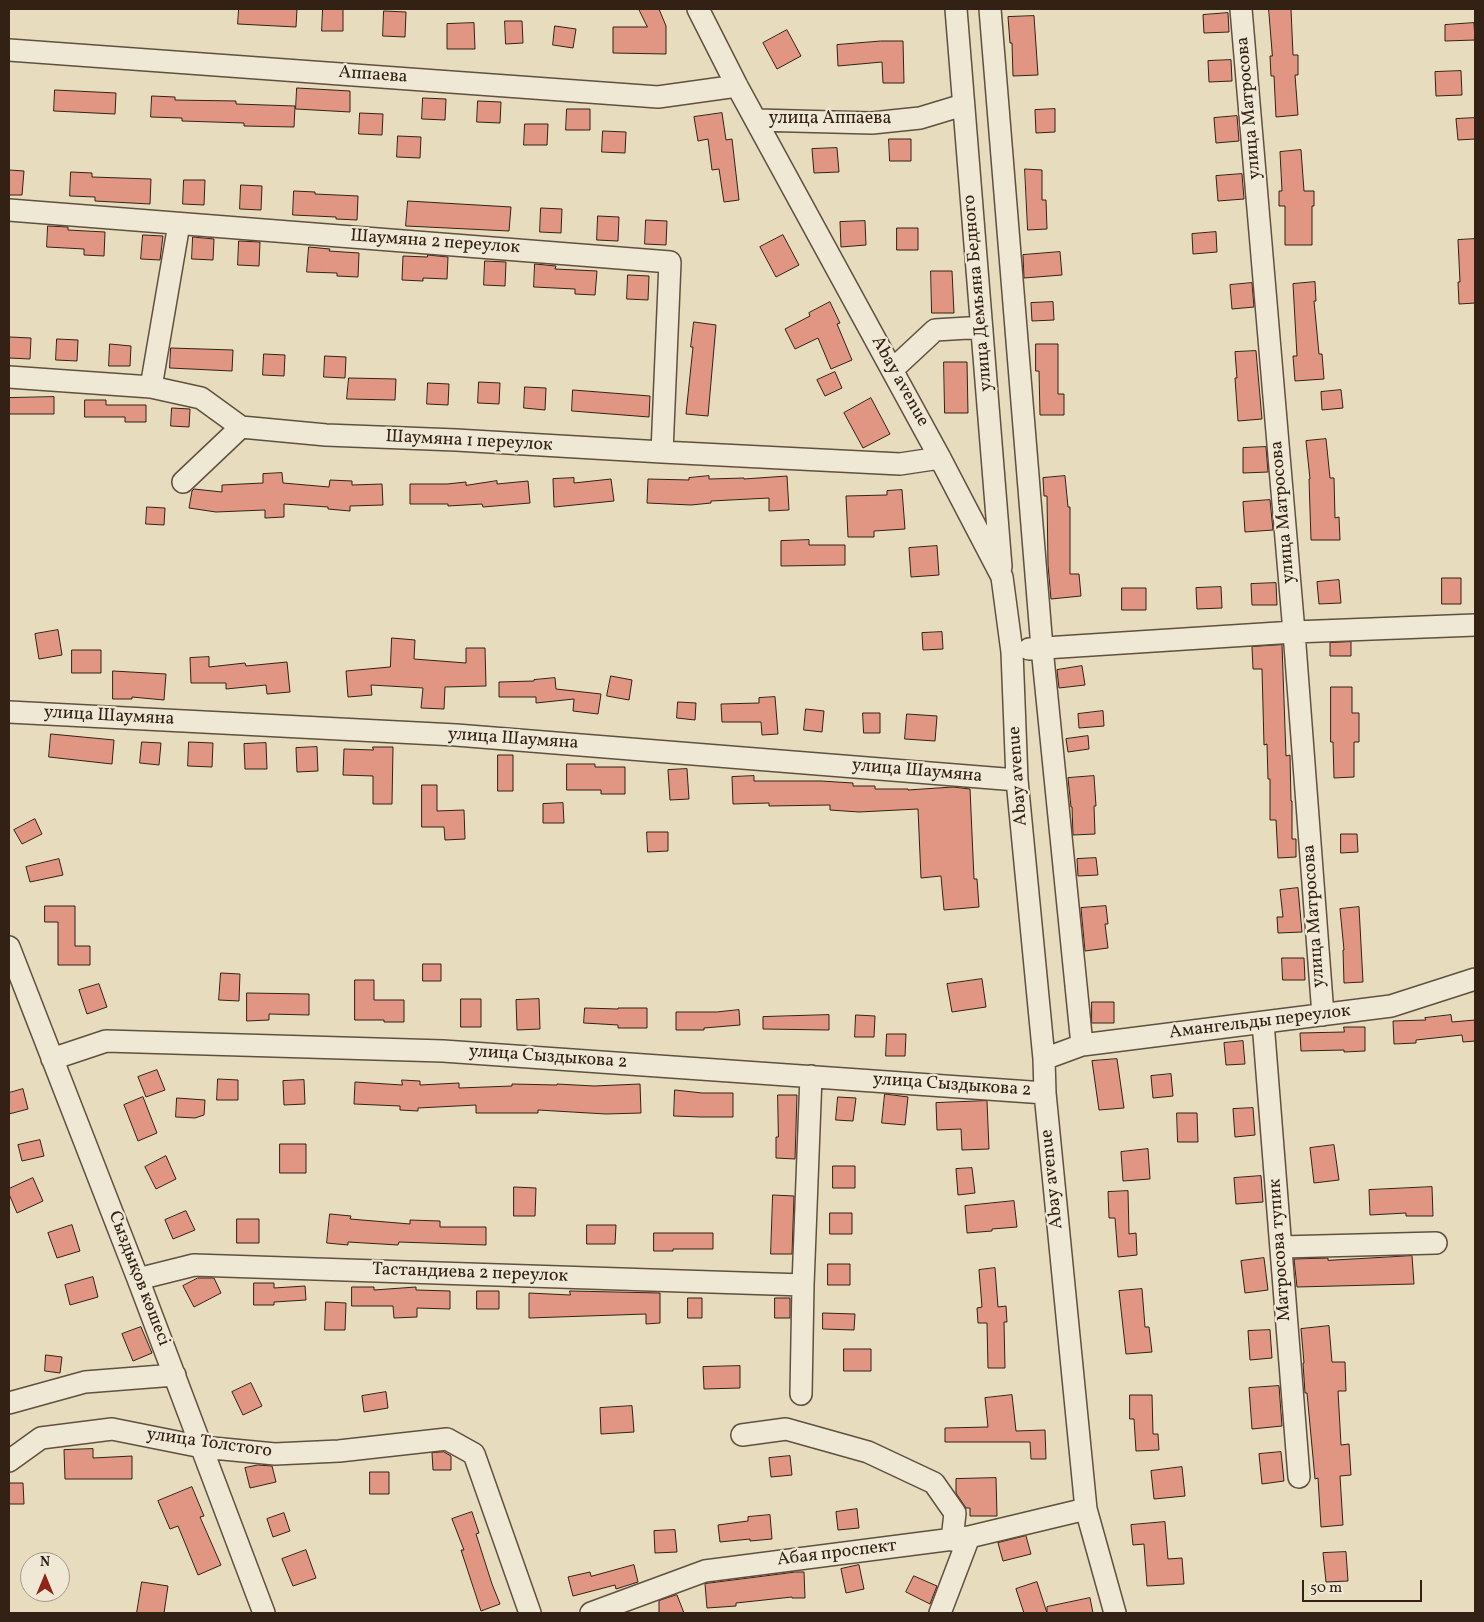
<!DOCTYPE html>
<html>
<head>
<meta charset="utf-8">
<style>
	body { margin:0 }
	#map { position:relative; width:1484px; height:1622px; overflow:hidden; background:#e7dcbe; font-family:Vollkorn,serif }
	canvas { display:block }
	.frame { position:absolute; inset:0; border:10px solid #342115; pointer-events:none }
	.north { position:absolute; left:20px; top:1552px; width:50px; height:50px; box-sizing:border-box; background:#efe8d5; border:1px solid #a49888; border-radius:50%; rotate:0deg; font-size:14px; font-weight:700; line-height:20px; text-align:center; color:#342115 }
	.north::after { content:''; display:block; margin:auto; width:18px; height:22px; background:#8f2418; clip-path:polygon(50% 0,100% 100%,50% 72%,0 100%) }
	.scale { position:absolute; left:1302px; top:1580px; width:120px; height:22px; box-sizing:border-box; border:2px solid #342115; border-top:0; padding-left:6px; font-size:15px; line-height:18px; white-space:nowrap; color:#342115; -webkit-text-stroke:4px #efe8d5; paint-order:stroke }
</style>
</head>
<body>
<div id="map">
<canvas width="1484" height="1622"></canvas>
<div class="frame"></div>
<div class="north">N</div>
<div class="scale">50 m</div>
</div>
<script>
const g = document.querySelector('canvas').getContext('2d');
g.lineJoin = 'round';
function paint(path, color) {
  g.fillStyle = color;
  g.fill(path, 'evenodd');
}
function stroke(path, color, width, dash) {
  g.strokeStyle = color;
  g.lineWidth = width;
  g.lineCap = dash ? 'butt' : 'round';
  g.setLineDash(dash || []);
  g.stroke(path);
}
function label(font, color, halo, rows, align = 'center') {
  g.font = font + ' Vollkorn,serif';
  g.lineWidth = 4.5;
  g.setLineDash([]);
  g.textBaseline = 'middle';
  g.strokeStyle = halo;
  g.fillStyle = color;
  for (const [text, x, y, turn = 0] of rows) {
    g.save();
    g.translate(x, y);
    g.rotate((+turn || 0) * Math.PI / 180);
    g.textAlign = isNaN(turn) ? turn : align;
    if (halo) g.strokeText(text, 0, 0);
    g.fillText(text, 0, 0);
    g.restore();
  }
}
const building = new Path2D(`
	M239,9H297L296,27L238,24Z
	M323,9H343V31H322Z
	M639,9H659L666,26V54L613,53V27H647Z
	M1269,9H1291L1293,55H1298V75H1295L1298,115L1276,117L1274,76H1271L1270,56H1272Z
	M384,11L406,12L405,37L383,36Z
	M1228,13L1229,32L1204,33L1203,15Z
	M1034,16L1038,75L1013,76L1012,43H1010L1008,17Z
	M505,21H522L523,43L506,44Z
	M474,23L475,49H447V24Z
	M1474,23L1475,40L1445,41V25Z
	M555,26L576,29L573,48L553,45Z
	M787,30L801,56L777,69L763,43Z
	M881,41H903L904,83H883L882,62L838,66L837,45Z
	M1231,60L1232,81L1209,82L1208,61Z
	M1461,71L1462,95L1436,96L1435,72Z
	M297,88L350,91V112L296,109Z
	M55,90L116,93L115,114L54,111Z
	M152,96L175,97V100L236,101V104L295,106L294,127L244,126V123L182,121V118L151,117Z
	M423,98L446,99L445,120L422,119Z
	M478,101L501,102L500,123L477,122Z
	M567,109H590V130H566Z
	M1055,109V132L1036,133L1035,110Z
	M360,113L383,114L382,135L359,134Z
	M722,113L726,140L732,139L739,200L724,202L719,169L712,170L708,139L698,141L694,117Z
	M1237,116L1239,141L1216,143L1214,118Z
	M1475,118V139L1458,140L1456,119Z
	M525,124H548L547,145H524Z
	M603,131L626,132L625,153L602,152Z
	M398,136L421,137L420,158L397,157Z
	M889,139H911V161H890Z
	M837,148L839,172L814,173L812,149Z
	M1301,150L1304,191H1314V206H1312V245H1285V206H1279V191H1282L1280,152Z
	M1025,169L1042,170V200H1046L1047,229L1028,230Z
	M9,170L24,171L22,195H9Z
	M71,172L92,173V177L151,179L150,204L95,201V197L70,196Z
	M1242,174L1244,199L1218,201L1216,176Z
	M184,180H205L204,205L183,204Z
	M241,185L262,186L261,210L240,209Z
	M294,191L315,192V194L358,196L357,220L336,219V217L293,215Z
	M408,201L511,207L509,231L406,226Z
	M541,208L562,209L561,233L540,232Z
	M598,216L619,217L618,241L597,240Z
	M646,220L667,221L666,245L645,244Z
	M865,221L866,245L841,247L840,222Z
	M48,226L68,227V230L105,232L104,256L84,255V249L47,247Z
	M897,228H918V250H897Z
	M1216,232L1217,252L1193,254L1192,234Z
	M143,235L163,236L160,260L141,259Z
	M783,235L799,265L776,277L760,247Z
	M193,237L214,239L213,260L192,259Z
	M1475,239V303L1459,304L1458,282H1460L1458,240Z
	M239,241L260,242L259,266L238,265Z
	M309,247L330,249L329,251L359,253L358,277L337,276V273L307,272Z
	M1060,252L1062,275L1024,278L1023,255Z
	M428,255L448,257L447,279L423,278V281L402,280L403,256L427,257Z
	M485,261L506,262L505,286L484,285Z
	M535,264L556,266L555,269L597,271L595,295L575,294V289L534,287Z
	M931,271H952L954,313H932Z
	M628,275L649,276L648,300L627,299Z
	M1315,282L1316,301H1314L1319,354H1322L1324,379L1295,381L1293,356H1297L1293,284Z
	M1252,283L1254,307L1232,309L1230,285Z
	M830,302L840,323L837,324L852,360L831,369L818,338L795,349L785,329L810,316L809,313Z
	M1053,302L1054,320L1032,321L1031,303Z
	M694,322L716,325L708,416L686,414L693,347H691Z
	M10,337L31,338L30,359L9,358Z
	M57,339L78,340L77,361L56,360Z
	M110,344L131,346L130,366H109Z
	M1036,344H1058V394H1064V415H1040L1039,371H1036Z
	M171,348L233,350L232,371L170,368Z
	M1256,351L1262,419L1238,421L1235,378H1237L1235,352Z
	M264,354L285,355L284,376L263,375Z
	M325,356L346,357L345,378L324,377Z
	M944,362H967L968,413H945Z
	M835,372L842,388L825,396L817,380Z
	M349,378L396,379L395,400L347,399Z
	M479,382L500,383L499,404L478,403Z
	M428,383L449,384L448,405L427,404Z
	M525,387L546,388L545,410L524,408Z
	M573,390L650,396L649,417L572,411Z
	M1341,390L1343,408L1322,410L1321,392Z
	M54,397V414H9V398Z
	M871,398L890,434L863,448L844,413Z
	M85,400H106V405H146V422H125V417H85Z
	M172,408L190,409L189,427L171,426Z
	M1326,439L1330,478H1334L1335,518L1339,517L1340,540H1311L1309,479H1310L1306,441Z
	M1266,447L1268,472L1243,473V448Z
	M282,473L283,483L329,487L330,480L352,481V485L382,484L383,505L350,506V511L328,509V507L284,504V517L265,518V510L216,512L189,508L192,491L194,489L222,492V485L263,483V474Z
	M709,476V479L744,478V479L787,476L789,510L769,511V498L711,501V503L691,505L647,503L648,479L689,480V478Z
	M1065,476L1068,507H1070V574H1079L1081,596L1051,599L1048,565L1047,496H1044L1043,478Z
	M574,478V483L611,479L614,501L554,507L553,479Z
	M497,481V484L528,481L530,503L483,507L482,504L448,506V504H410V484H447L466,482V485Z
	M902,490L905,529L874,531V537H848L846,496L887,495V491Z
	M1270,500L1273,530L1245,532L1243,502Z
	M147,507L165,508L164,525L146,524Z
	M809,540V545H845V565L781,566V541Z
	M937,546L939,575L911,577L909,548Z
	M1442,578H1461V604H1442Z
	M1339,580L1341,603L1319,604L1317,582Z
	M1276,583L1277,605H1252L1251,584Z
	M1221,587L1222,608L1197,609L1196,588Z
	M1122,588H1146V610H1122Z
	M58,630L62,655L39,659L35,634Z
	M942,632L943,649L923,650L922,633Z
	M392,638L415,640L414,659L466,663V648H485L486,686L445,687L444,709L421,708L423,688L371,685L372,695L348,697L346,671L390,667Z
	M1351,642V656H1330V643Z
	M1282,645L1286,756L1290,755L1291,801H1292V839H1296V857L1278,858L1276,820H1270V779H1268L1267,744L1264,745L1262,669H1253L1252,647Z
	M72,650H101V673H72Z
	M209,657V667L245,663L246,666L287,662L290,692L267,694L266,685L226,689V683H191L190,658Z
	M1082,666L1085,685L1059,688L1057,670Z
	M113,671L166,674L164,700L132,697V699H113Z
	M611,676L632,680L629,700L607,696Z
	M555,678L556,689L601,694L598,714L573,711L574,699L536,703V697H499V682L534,681V680Z
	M1331,687H1352V713H1359V742H1354V777L1334,778L1333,742H1331Z
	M775,697L778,734L762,735L761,722H722L721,704L759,703V698Z
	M678,702L696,703L695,720L677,718Z
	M806,709L824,711L822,732L804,730Z
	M1103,711L1104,726L1079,728L1078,714Z
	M863,713H880V733H864Z
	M907,714L937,716L935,741L905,739Z
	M51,734L114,740L112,764L49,757Z
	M1088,736L1089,749L1068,752L1066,739Z
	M142,742L161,743L159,765L140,763Z
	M189,742L213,743L212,767L188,766Z
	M266,743L267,769H245L244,744Z
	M317,747L318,771L297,772L296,748Z
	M373,747H393L392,804H373V776L343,775L344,749L373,750Z
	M498,755H513V791H498Z
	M567,764H595V767H625V794H601V790H567Z
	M687,769L689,799L670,800L668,770Z
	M754,776V781H821L853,783V786H875V789H908V790L953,787L970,789L974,879H977L979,907L944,910L941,876L921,878L918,809L859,812L830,810V805L769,806V803L733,804L732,777Z
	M1094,776L1096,806H1094L1095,834L1073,835L1072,807H1071L1068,778Z
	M422,785H437V811L464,810L465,839L445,840L444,827H422Z
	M563,803L564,823H543V804Z
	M35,819L42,834L22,844L14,830Z
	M647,832H668V851L648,852Z
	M1341,834H1357L1358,852L1341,853Z
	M1096,858L1098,875L1078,876L1077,859Z
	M59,859L63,875L30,882L26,867Z
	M1298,888L1302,932L1278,933L1277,917H1283L1280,890Z
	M45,906H75V946H90V965H58V922H45Z
	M1106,906L1108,924H1105L1108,948L1085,951L1081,908Z
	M1359,907L1363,982L1344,983L1343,950H1344L1340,909Z
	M1282,958H1304L1305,980H1283Z
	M423,964H441V981H423Z
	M221,973L240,974L239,1001L219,1000Z
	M982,979L986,1007L952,1012L947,984Z
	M355,980H374V1000H404V1022H384V1020H355Z
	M99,984L107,1007L87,1014L79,990Z
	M247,993L309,994V1015L269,1014V1020L247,1021Z
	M461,999H481V1027H461Z
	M539,999L540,1029L517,1030L516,1000Z
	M1092,1002H1114V1023H1092Z
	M585,1008L618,1009V1008H647V1028H618V1025L584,1023Z
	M739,1010L740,1025L704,1028V1030H676V1012H716Z
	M829,1015V1030L763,1029V1017Z
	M856,1015L875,1016L874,1037H855Z
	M1451,1015L1452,1022L1475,1020V1041L1463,1042L1462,1035L1416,1040V1043L1394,1044L1393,1021L1426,1020L1425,1018Z
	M1344,1027H1365V1051L1344,1052V1050L1301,1051L1300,1033L1344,1032Z
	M887,1034H906L905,1056H886Z
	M1243,1041L1245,1064L1226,1065L1224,1043Z
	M1117,1059L1124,1108L1099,1110L1092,1061Z
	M157,1070L165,1090L146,1097L138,1077Z
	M1171,1074L1173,1096L1153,1098L1151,1076Z
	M218,1079L238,1080V1100H217Z
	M304,1080L305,1104L284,1105L283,1081Z
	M402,1080L420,1081V1085L459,1083V1088L512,1086V1084L557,1085V1084L594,1086L640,1084L641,1113L606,1114L538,1110V1113H476V1105L418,1108V1111L400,1110V1106L354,1104L355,1082L402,1085Z
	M23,1089L28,1109L9,1114V1093Z
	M675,1090L702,1093H733V1117H701L674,1116Z
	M885,1094L908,1097L905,1125L882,1123Z
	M778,1095H797L795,1159L776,1158V1137H778Z
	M143,1097L157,1133L138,1141L124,1105Z
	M838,1097L856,1098L853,1121L836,1120Z
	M177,1098L205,1100L204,1115L195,1118L176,1117Z
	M987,1101L989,1149L962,1150L961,1129L937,1130L936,1103Z
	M1253,1108L1255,1135L1235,1137L1233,1109Z
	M1177,1113H1197L1198,1142H1178Z
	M40,1140L44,1156L22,1161L18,1145Z
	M280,1144H306V1173H280Z
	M1334,1145L1339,1180L1314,1183L1310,1148Z
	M1148,1149L1150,1179L1123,1181L1121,1152Z
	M166,1156L176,1179L156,1189L145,1167Z
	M833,1166H855V1188H833Z
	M972,1168L975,1193L958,1195L956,1169Z
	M1261,1176L1263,1202L1236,1204L1234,1178Z
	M33,1178L43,1201L17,1213L9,1194V1189Z
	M514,1187L536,1188L535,1216H514Z
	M1432,1187L1433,1216H1406V1213L1370,1215L1369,1190Z
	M1128,1191L1129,1234L1136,1233L1137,1255L1118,1257L1115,1218H1109L1108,1192Z
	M773,1195L794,1196L792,1254H771Z
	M1014,1201L1017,1227L992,1229V1231L967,1233L965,1206Z
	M186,1211L195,1230L173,1239L165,1220Z
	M830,1213H852V1234H830Z
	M330,1214L351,1216L350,1219L410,1224V1220L440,1221V1227H486V1245L399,1242L398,1245L348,1242V1245L327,1243Z
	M237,1219H259V1243H237Z
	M72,1225L80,1251L57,1258L48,1233Z
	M587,1225H616L615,1244H587Z
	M654,1233H713V1249H673V1251H654Z
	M1412,1256L1414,1284L1297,1287L1294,1259L1328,1258V1260Z
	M1264,1258L1268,1290L1245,1293L1241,1261Z
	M828,1264H850V1285H828Z
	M995,1268L998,1307L1006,1306L1007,1322H1004L1005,1368H988L987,1323H978L977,1308L982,1307L979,1270Z
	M93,1277L98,1297L70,1305L65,1285Z
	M198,1278H214L221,1293L194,1307L183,1286Z
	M254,1283H274V1288L305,1286L306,1300L274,1302V1305H254Z
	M352,1287H374V1290L416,1287V1290L450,1291V1309L417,1308V1317L394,1318L393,1306H352Z
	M1142,1289L1145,1327H1149L1152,1352L1126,1354L1119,1291Z
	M477,1291H499V1309H477Z
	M570,1291L660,1293V1323L646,1324V1314L529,1318V1293L570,1295Z
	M688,1298H702V1318H688Z
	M775,1298H790V1318H775Z
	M326,1302L346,1303L345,1330H325Z
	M823,1313L855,1314L854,1330L823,1329Z
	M1329,1326L1332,1362H1345L1346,1391H1338L1341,1445L1349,1444L1351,1475L1340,1476L1343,1525L1321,1527L1318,1478L1315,1479L1307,1393H1305L1303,1363H1304L1301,1329Z
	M141,1327L152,1353L133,1361L122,1334Z
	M1270,1330L1272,1358L1250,1360L1248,1331Z
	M844,1349H871V1371H844Z
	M46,1355L62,1357L60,1373L45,1371Z
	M740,1366V1388L704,1389L703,1367Z
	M251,1383L262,1406L243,1415L232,1392Z
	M1279,1386L1282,1426L1252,1429L1249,1388Z
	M386,1392L388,1408L364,1412L362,1396Z
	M1012,1395L1016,1431L1045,1430L1046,1459H1031L1030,1442H945V1428L988,1427L985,1398Z
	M1130,1395H1152L1153,1434H1158L1159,1450L1136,1451L1134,1419H1130Z
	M632,1406L634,1432L601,1434L600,1408Z
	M93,1449V1458L132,1456V1479H65L64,1450Z
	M444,1452L451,1456V1470H433L432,1453Z
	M1281,1452L1284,1481L1262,1484L1259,1454Z
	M790,1456L792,1475L771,1477L769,1458Z
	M258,1465L272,1466L276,1482L250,1488L245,1468Z
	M1182,1467L1185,1496L1154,1499L1151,1471Z
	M370,1472H389V1494H370Z
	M996,1478L997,1516H970V1508H966L956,1493V1479Z
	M9,1483H23L24,1504H9Z
	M192,1487L204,1516L200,1517L221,1565L198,1575L178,1526L170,1529L158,1501Z
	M857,1509L859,1528L838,1530L836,1512Z
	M472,1512L479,1533L476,1534L492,1584L500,1604L481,1611L461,1550H464L452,1519Z
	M284,1513L290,1531L273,1537L267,1519Z
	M770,1515L772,1539L750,1541V1539L720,1542L718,1525L748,1521V1517Z
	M1165,1522L1168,1559L1182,1558L1184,1584L1147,1586L1144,1544L1133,1545L1131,1525Z
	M675,1530L677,1552L655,1553L654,1531Z
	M1026,1536L1031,1554L1003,1561L998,1543Z
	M306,1550L316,1578L293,1586L282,1559Z
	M1346,1552L1348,1581L1326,1582L1323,1553Z
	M634,1565L638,1582L616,1589L615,1585L573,1596L568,1577L590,1572L591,1576Z
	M859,1565L864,1589L846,1593L841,1569Z
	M796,1572H804L805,1598H792V1597L736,1603V1606L707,1608L705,1584Z
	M914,1576L937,1586L930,1604L906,1592Z
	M142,1582L168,1586L164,1613H137Z
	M1037,1582L1047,1613H1024L1016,1589Z
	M677,1595L684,1613H659V1601Z
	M1090,1598L1093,1613H1047V1607Z`);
const minor = new Path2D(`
	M698,9L737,86L940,458L1002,577L1012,652L1017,780L1044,1059L1045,1093L1086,1509L1115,1613
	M956,9L1001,567
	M990,9L1042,648L1082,1045
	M1241,9L1294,632L1323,1015
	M9,50L658,97L737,86
	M756,120L872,123L920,118L963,105
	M9,210L670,262L662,452
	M892,370L935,330L968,328L982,329
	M9,377L151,387L201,398L241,427L326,435L456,440L662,452L900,464L940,458
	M151,387L179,224
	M183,482L241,427
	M1029,649L1294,632L1475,625
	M9,712L456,735L1017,780
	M9,947L138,1279L264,1613
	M1263,1022L1299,1477
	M52,1059L106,1041L443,1051L1045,1093
	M1044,1059L1082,1045L1391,1006L1475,979
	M1281,1247L1436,1243
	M138,1279L194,1265L803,1285
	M801,1394L803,1285L811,1076
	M9,1403L85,1382L175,1375
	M742,1435L786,1429L868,1452L934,1483L955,1513L952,1540
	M9,1461L41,1438L112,1429L202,1447L275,1454L339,1451L447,1439L474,1454L530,1613
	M591,1613L705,1571L969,1537L1086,1509
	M940,1613L969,1537`);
const streetNames = [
	["Аппаева",373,76,4],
	["улица Матросова",1250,108,-95],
	["улица Аппаева",830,120],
	["Шаумяна 2 переулок",435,243,4],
	["улица Демьяна Бедного",979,293,-95],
	["Abay avenue",899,382,61],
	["Шаумяна 1 переулок",469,442,3],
	["улица Матросова",1284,512,-95],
	["улица Шаумяна",109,717,3],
	["улица Шаумяна",513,740,4],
	["улица Шаумяна",917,772,5],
	["Abay avenue",1019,776,-94],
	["улица Матросова",1315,916,-94],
	["Амангельды переулок",1260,1023,-7],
	["улица Сыздыкова 2",548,1058,4],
	["улица Сыздыкова 2",952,1086,4],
	["Abay avenue",1053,1179,-96],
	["Матросова тупик",1281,1250,-94],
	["Тастандиева 2 переулок",470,1274,2],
	["Сыздықов көшесі",138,1279,69],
	["улица Толстого",209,1444,8],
	["Абая проспект",837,1554,-7]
];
paint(building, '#e19683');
stroke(building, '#342115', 1);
stroke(minor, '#61503f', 24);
stroke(minor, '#efe8d5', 21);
label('18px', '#342115', '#efe8d5', streetNames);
</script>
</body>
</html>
